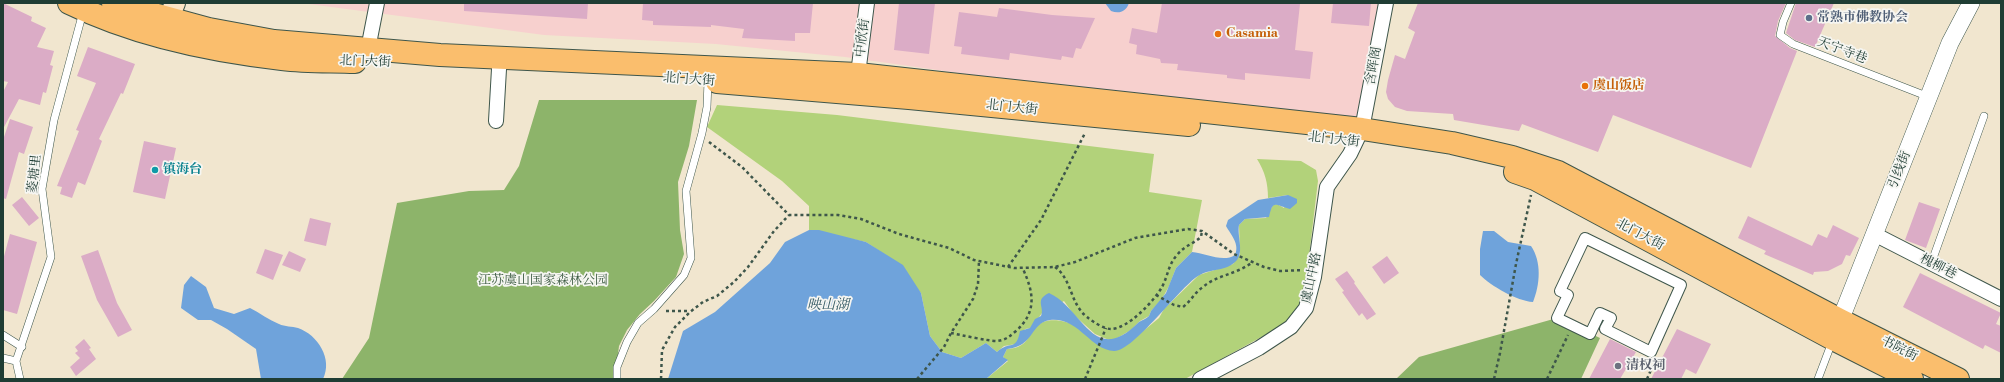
<!DOCTYPE html>
<html>
<head>
<meta charset="utf-8">
<style>
	body { margin:0 }
	#map { position:relative; width:2004px; height:382px; overflow:hidden; background:#f1e6cf; font-family:"Libre Bodoni",serif }
	canvas { display:block }
	.frame { position:absolute; inset:0; border:4px solid #1f3d34; pointer-events:none }
</style>
</head>
<body>
<div id="map">
<canvas width="2004" height="382"></canvas>
<div class="frame"></div>
</div>
<script>
const g = document.querySelector('canvas').getContext('2d');
g.lineJoin = 'round';
function paint(path, color) {
  g.fillStyle = color;
  g.fill(path, 'evenodd');
}
function stroke(path, color, width, dash) {
  g.strokeStyle = color;
  g.lineWidth = width;
  g.lineCap = dash ? 'butt' : 'round';
  g.setLineDash(dash || []);
  g.stroke(path);
}
function label(font, color, halo, rows, align = 'center') {
  g.font = font + ' "Libre Bodoni","Noto Serif SC",serif';
  g.lineWidth = 3.5;
  g.setLineDash([]);
  g.textBaseline = 'middle';
  g.strokeStyle = halo;
  g.fillStyle = color;
  for (const [text, x, y, turn = 0] of rows) {
    g.save();
    g.translate(x, y);
    g.rotate((+turn || 0) * Math.PI / 180);
    g.textAlign = isNaN(turn) ? turn : align;
    if (halo) g.strokeText(text, 0, 0);
    g.fillText(text, 0, 0);
    g.restore();
  }
}
const built = new Path2D(`
	M301,3H1384L1356,121L1058,87L845,57L716,44L544,35Z`);
const green = new Path2D(`
	M717,105L837,115L1154,154L1149,192L1202,200L1192,252L1176,268L1169,286L1162,299L1151,311L1149,316L1140,321L1131,330L1114,340H1109L1095,334L1074,315L1064,301L1042,313L1031,328L1025,329L1016,344L1004,346L997,352L986,343L961,358L942,352L930,336L921,293L884,254L866,242L809,230V206L782,181L707,127Z
	M1257,159L1301,161L1316,170L1318,181L1304,298L1300,308L1285,324L1185,379H986L1008,361L1003,357L1007,349C1025,348 1026,340 1035,328C1044,316 1065,320 1076,326C1084,331 1090,338 1098,344L1136,337L1159,318L1164,309L1199,275L1233,264L1240,254L1239,225L1245,219L1266,218L1273,205L1277,204L1284,208L1288,195L1268,198C1268,183 1265,172 1257,159Z`);
const forest = new Path2D(`
	M539,100H697L689,146L678,182L680,230L684,254L676,277L654,301L640,314L627,330L619,346L615,379H342L369,338L397,203L469,191L504,190L519,166Z
	M1557,318L1600,338L1581,379H1396L1419,357Z`);
const water = new Path2D(`
	M1105,3H1129C1126,12 1119,14 1111,11Z
	M1288,195L1297,199V203L1290,209C1275,205 1273,199 1269,217L1245,219L1239,225C1237,236 1244,251 1237,260C1227,272 1210,268 1198,276C1179,288 1133,352 1114,351C1090,350 1079,317 1050,320C1030,323 1035,346 1007,349L1003,357L1008,360L986,379H668L683,331L715,312L770,263L785,242L809,230H819L866,242L903,265L921,293L930,336L942,352L961,358L986,343L997,352C1010,340 1016,352 1020,331L1030,328L1035,319L1041,316C1045,307 1034,300 1049,293C1084,309 1093,368 1139,322C1142,320 1146,319 1149,316L1151,311L1166,293L1176,268L1192,252C1205,253 1223,263 1235,255C1240,244 1231,235 1226,226L1228,220L1258,200Z
	M1483,231H1494L1508,242L1531,246C1542,262 1540,285 1533,302C1517,301 1491,286 1480,275V249Z
	M191,276L206,287L214,308L234,314L250,308C260,313 269,320 279,324C285,327 292,326 298,328C318,335 333,359 323,379H261L256,349L227,329L211,320H198L181,308L184,285Z`);
const building = new Path2D(`
	M3,3L32,17L31,21L46,28L37,47L54,51L50,65L53,66L46,93L43,92L40,105L19,99L3,129V92L8,82L3,81Z
	M464,3H588L587,19L464,11Z
	M643,3H813L810,33H795V41L742,38L744,29L711,25V27L653,25V21L642,20Z
	M899,3H935L929,54L894,50Z
	M1162,3L1300,4L1295,50L1313,52L1310,79L1245,73V80L1227,78V75L1177,70L1178,64L1161,63L1160,59L1136,54L1137,45L1129,43L1132,28L1157,33Z
	M1333,3H1371L1369,26L1331,23Z
	M1418,3H1786L1778,21L1775,36L1790,48L1797,51L1751,168L1613,115L1598,152L1522,124L1519,131L1454,120L1453,114L1407,111L1395,107L1388,99L1386,92L1388,80L1395,55L1405,59L1415,32L1408,28Z
	M1796,3H1834L1815,47L1795,40L1786,33Z
	M999,8L1052,15L1095,18L1081,49L1076,48L1073,58L1062,56L1061,60L1010,53L1009,60L961,54L962,47L954,46L959,12L997,17Z
	M88,47L135,64L123,94L121,93L99,139L102,141L85,185L78,182L72,198L60,194L62,187L57,186L79,131L76,130L96,83L77,76Z
	M10,119L33,127L24,154L19,152L6,199L3,198V140Z
	M144,141L176,148L165,199L133,192Z
	M22,197L39,218L29,226L12,205Z
	M1919,202L1940,209L1926,248L1905,240Z
	M1748,216L1812,246L1818,234L1827,238L1833,225L1859,238L1850,256L1846,255L1842,264L1828,271L1814,272L1813,275L1764,254L1766,251L1738,238Z
	M310,218L331,223L326,246L304,241Z
	M10,234L37,242L17,314L3,310V260Z
	M265,249L283,255L273,280L256,273Z
	M98,250L117,303L132,330L118,337L97,300L81,256Z
	M289,251L306,259L300,272L282,265Z
	M1387,256L1399,273L1384,284L1372,267Z
	M1347,271L1355,282L1354,283L1376,314L1367,320L1362,313L1359,316L1342,292L1344,291L1335,279Z
	M1920,273L2001,313L1996,324L2001,326V353L1985,345L1983,349L1903,307Z
	M1677,329L1711,344L1696,374L1686,369L1681,379H1651Z
	M84,339L91,348L89,349L96,359L76,376L70,367L80,358L75,353L78,351L75,347Z
	M1610,339L1636,352L1620,379H1589Z`);
const path = new Path2D(`
	M709,142L742,167L789,215H838L861,219L899,234L949,248L974,260L1014,268L1055,267L1075,262L1135,238L1188,229L1202,231L1234,254L1264,267L1280,271L1303,270
	M1008,267L1041,220L1085,133
	M1055,267C1072,279 1070,304 1087,317C1093,322 1104,329 1111,329C1128,329 1154,301 1162,287C1168,276 1168,265 1177,255C1184,246 1193,244 1201,237L1202,231
	M1156,295L1174,305L1183,307C1191,301 1195,292 1203,287C1217,275 1235,275 1253,262
	M666,311H689
	M951,333C961,335 988,341 997,341C1006,340 1010,336 1016,331C1037,312 1034,293 1023,269
	M661,379L662,350L675,327L690,312L703,302L717,296L734,282L748,267L774,231L789,215
	M917,379L944,347L951,333L973,299L978,284L979,261
	M1085,379L1106,328
	M1494,379L1500,353L1516,264L1531,195
	M1547,379L1568,335
	M1647,379L1654,363`);
const service = new Path2D(`
	M1791,3L1783,22L1780,35L1793,44L1929,97
	M1931,264L1984,116
	M3,335L22,347
	M3,358L16,361
	M16,361L51,257L42,189L54,120L83,12
	M16,361L20,379
	M617,379V367L627,342L638,323L654,309L684,275L691,258L686,191L702,133L707,107L708,81
	M1818,379L1832,342`);
const pedestrian = new Path2D(`
	M1585,238L1681,285L1651,352L1605,329L1611,318L1600,313L1590,334L1557,318L1568,295L1560,291Z`);
const minor = new Path2D(`
	M368,49L377,3
	M858,74L867,3
	M496,121L499,69
	M1874,234L2001,299
	M1200,379L1259,348L1291,327L1306,308L1314,277L1327,187L1350,154L1362,129L1386,3`);
const tertiary = new Path2D(`
	M1836,331L1950,43L1971,3`);
const secondary = new Path2D(`
	M163,34L175,3`);
const primary = new Path2D(`
	M69,3C134,35 210,51 282,59C306,62 331,61 355,62
	M113,3L209,29L274,41L440,55L858,74L1362,129L1452,143L1512,157L1558,172L1840,320L1958,379
	M717,82L909,98L1189,125
	M1515,172L1535,179L1833,339L1912,379`);
const markers = [
	[1809,18,4,"#5c6f8a"],
	[1218,34,4,"#e8710a"],
	[1585,86,4,"#e8710a"],
	[155,170,4,"#0f9aa8"],
	[1618,366,4,"#6b7280"]
];
const serviceNames = [
	["常熟市佛教协会",1817,18]
];
const foodNames = [
	["Casamia",1226,34],
	["虞山饭店",1593,86]
];
const streetNames = [
	["中欣街",863,38,-83],
	["天宁寺巷",1842,51,21],
	["北门大街",365,62,2],
	["含晖阁",1374,66,-80],
	["北门大街",689,80,4],
	["北门大街",1012,108,6],
	["北门大街",1334,140,6],
	["引线街",1900,170,-68],
	["菱塘里",35,174,-84],
	["北门大街",1640,235,28],
	["槐柳巷",1938,267,27],
	["虞山中路",1312,278,-78],
	["书院街",1899,349,27]
];
const cultureNames = [
	["镇海台",163,170]
];
const parkNames = [
	["江苏虞山国家森林公园",543,281]
];
const worshipNames = [
	["清权祠",1626,366]
];
const waterNames = [
	["映山湖",828,306]
];
paint(built, '#f7d0ce');
paint(green, '#b2d27a');
paint(forest, '#8db46a');
paint(water, '#6fa3db');
paint(building, '#dbacc6');
stroke(service, '#3e564b', 8);
stroke(pedestrian, '#3e564b', 12);
stroke(minor, '#3e564b', 16);
stroke(tertiary, '#3e564b', 18);
stroke(secondary, '#3e564b', 22);
stroke(primary, '#3e564b', 24);
stroke(path, '#3e564b', 2.5, [3, 3]);
stroke(service, '#fff', 7);
stroke(pedestrian, '#fff', 10);
stroke(minor, '#fff', 14);
stroke(tertiary, '#fff', 17);
stroke(secondary, '#fde5c5', 20);
stroke(primary, '#fabe6d', 22);
for (const [x, y, r, color] of markers) {
  const dot = new Path2D();
  dot.arc(x, y, r, 0, 2 * Math.PI);
  g.fillStyle = color;
  g.fill(dot);
  stroke(dot, '#f6f6f2', 1.5);
}
label('bold 13px', '#4e5e75', '#f6f6f2', serviceNames, 'left');
label('bold 13px', '#c56008', '#f6f6f2', foodNames, 'left');
label('13px', '#1f3d34', '#f6f6f2', streetNames);
label('bold 13px', '#0d838f', '#f6f6f2', cultureNames, 'left');
label('13px', '#3c5b42', '#f6f6f2', parkNames);
label('bold 13px', '#5b616d', '#f6f6f2', worshipNames, 'left');
label('italic 14px', '#375c66', '#f6f6f2', waterNames);
</script>
</body>
</html>
